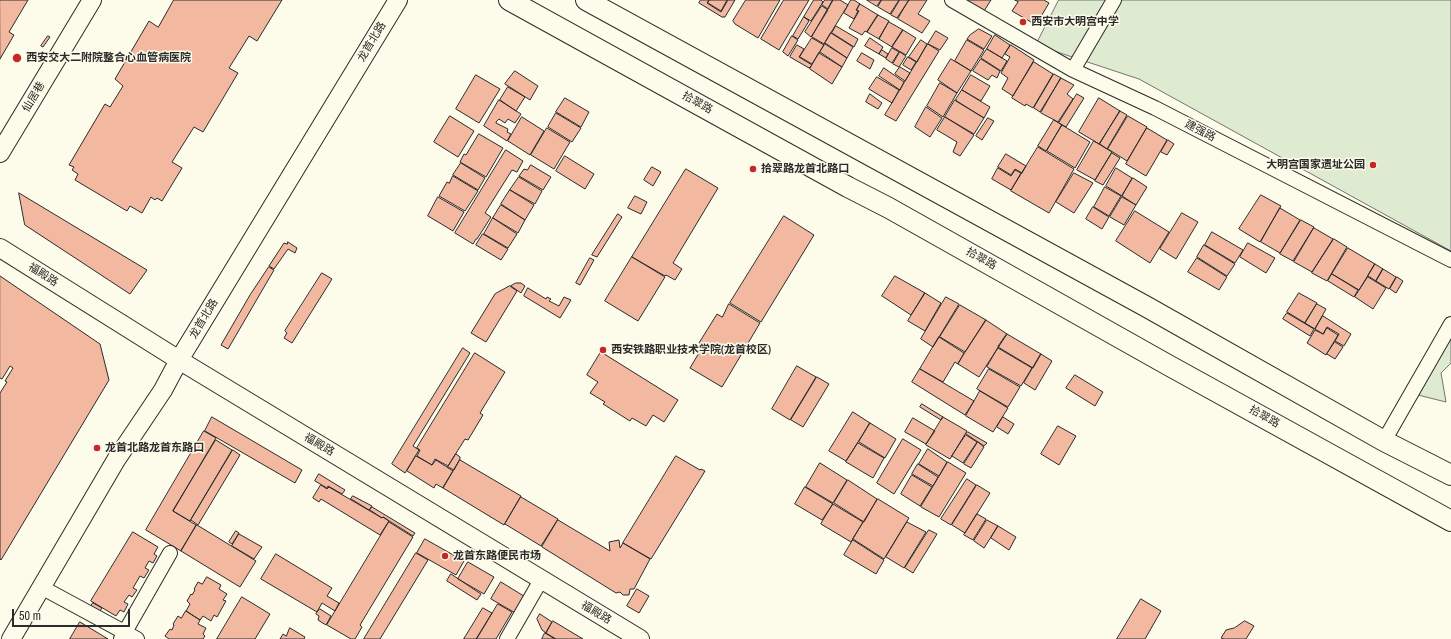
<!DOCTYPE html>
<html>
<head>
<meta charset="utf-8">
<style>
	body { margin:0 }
	#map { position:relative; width:1451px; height:639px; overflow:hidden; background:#fdfbea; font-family:"Archivo Narrow",sans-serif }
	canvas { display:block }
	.scale { position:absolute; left:12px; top:609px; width:118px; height:18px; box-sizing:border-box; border:2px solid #2b2b2b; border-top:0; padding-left:5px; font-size:12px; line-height:14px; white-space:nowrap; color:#2b2b2b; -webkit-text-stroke:3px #fdfbea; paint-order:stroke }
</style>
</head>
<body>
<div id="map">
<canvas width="1451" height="639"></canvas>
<div class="scale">50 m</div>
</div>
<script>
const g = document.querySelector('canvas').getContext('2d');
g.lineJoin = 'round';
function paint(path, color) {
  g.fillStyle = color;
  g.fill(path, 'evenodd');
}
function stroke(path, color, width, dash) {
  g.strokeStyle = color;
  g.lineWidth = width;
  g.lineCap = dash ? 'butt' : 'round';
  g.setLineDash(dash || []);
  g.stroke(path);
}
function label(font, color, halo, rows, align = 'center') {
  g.font = font + ' "Archivo Narrow","Noto Sans SC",sans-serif';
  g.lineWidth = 3;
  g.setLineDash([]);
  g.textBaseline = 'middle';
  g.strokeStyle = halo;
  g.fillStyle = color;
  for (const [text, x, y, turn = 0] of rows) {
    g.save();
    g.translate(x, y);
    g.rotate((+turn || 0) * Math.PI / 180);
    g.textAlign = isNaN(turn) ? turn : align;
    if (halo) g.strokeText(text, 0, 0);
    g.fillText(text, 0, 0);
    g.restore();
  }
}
const green = new Path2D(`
	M1059,0H1451V251L1139,79L1036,45Z
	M1451,336V363L1441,373L1446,402L1418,395Z`);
const building = new Path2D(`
	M0,0H28L9,32L14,35L0,59Z
	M174,0H282L257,41L249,36L229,68L238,73L203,132L194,127L172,162L182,168L162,201L157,198L155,200L151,197L142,213L130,206L127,211L75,180L78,174L72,170L74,167L69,165L105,104L110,107L123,86L115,79L149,21L158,27Z
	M701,0H709L707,3L721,12L728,0H735L725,17H722L699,3Z
	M710,0H727L721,11L708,3Z
	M746,0H780L758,38L735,24L733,21Z
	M784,0H809L779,50L761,39Z
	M814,0H821L823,2L811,21L804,17Z
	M825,0H833L828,9L822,5Z
	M833,0H840L848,5L824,44L812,37Z
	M851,0H854L860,4L856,10L858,11L854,19L844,13Z
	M867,0H881L877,6Z
	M882,0H899L890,14L878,7Z
	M900,0H909L897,18L891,15Z
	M909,0H927L918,14L930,21L922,33L898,19Z
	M965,0H991L984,11Z
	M1015,0H1044L1049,3L1036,25L1012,11L1018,2Z
	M860,4L878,15L867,32L865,31L862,35L849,28L859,11L857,10Z
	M822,6L828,10L811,37L805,32Z
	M878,15L889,21L879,39L867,32Z
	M804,17L809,21L798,39L793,36Z
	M889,22L903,30L892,47L879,39Z
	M836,26L858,39L854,47L832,33Z
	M979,29L992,36L984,49L967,39L970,35Z
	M903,30L916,38L906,55L892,47Z
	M936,31L948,38L940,50L928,44Z
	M831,33L853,47L847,58L825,43Z
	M995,35L1010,45L1002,58L987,49Z
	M48,36L50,37L43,47L41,46Z
	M792,36L798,40L788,56L783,52Z
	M812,38L824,45L812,64L800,57Z
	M870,38L883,47L879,54L865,46Z
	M921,40L927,44L917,62L909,57Z
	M967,40L984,50L971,71L955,61Z
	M825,44L847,58L842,67L820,52Z
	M928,44L939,51L896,121L885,115Z
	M797,45L804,49L799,57L812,65L809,68L790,57Z
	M1011,45L1034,60L1013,96L1002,89L1008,78L1001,73L1010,57L1005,54Z
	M892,48L899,52L892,63L886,59Z
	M987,49L1007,61L1001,71L981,58Z
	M882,50L888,54L886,58L879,54Z
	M900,52L906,56L899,67L893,64Z
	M819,53L842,67L832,84L810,69Z
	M862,53L874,60L870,69L857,61Z
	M908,57L916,62L911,70L903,65Z
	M951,59L971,71L957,93L938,80Z
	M981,59L1000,71L997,78L992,75L988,80L973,71Z
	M1034,62L1053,74L1033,108L1026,104L1025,106L1012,98Z
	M900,67L910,73L905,81L895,74Z
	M884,68L904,82L900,90L879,76Z
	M515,71L538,86L530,100L505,84Z
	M1054,74L1061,78L1040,112L1034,108Z
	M476,75L500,89L479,123L456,109Z
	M971,75L990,86L981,101L962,90Z
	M877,77L899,90L892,103L869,89Z
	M1061,78L1074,85L1067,94L1073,99L1058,122L1041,113Z
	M940,83L957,93L943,117L927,106Z
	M508,87L525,97L516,111L500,100Z
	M962,90L990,107L984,118L956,101V99Z
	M870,94L882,103L878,109L866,102Z
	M1077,94L1084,98L1066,127L1059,123Z
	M565,98L589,112L581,127L556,112Z
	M1099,98L1120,111L1099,144L1079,132Z
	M499,100L521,114L515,123L508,119L505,123L499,119L496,122V123L508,129L507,132L511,134L507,141L484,126Z
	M955,100L984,118L974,134L945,117Z
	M926,107L942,118L930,137L915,127Z
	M1120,111L1127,115L1107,149L1100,144Z
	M556,113L581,128L572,142L548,127Z
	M450,116L474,131L458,157L434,142Z
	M1128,116L1147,127L1127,161L1108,149Z
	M522,117L544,131L530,155L508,141Z
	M945,117L974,135L960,156L953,152L957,142L937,130Z
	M988,118L994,121L982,140L976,136Z
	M1054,120L1062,125L1046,151L1038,146Z
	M1062,125L1090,142L1075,168L1047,151Z
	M547,128L570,142L554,169L531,155Z
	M1147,128L1167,140L1146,176L1126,164Z
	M479,134L503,148L486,177L460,162L464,154L466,155L469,150Z
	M1168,140L1174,144L1167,155L1161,152Z
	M1094,141L1112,152L1095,180L1077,170Z
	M1038,147L1074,169L1049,213L1011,191Z
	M506,150L523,161L517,172L512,170L485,213L491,217L477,239H476L473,244L455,233Z
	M1112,153L1120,158L1103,185L1095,181Z
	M1006,154L1026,166L1022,173L1015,169L1011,175L998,167Z
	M565,156L594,174L585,189L556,171Z
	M461,163L485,178L478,190L453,175Z
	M531,165L551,177L543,190L519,176L524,169L527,170Z
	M652,167L661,172L653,186L644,180Z
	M998,168L1011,176L1015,170L1021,173L1011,190L992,179Z
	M1116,168L1132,178L1122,196L1106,186Z
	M686,169L718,188L673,263L682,269L675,280L666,275L665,276L632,257Z
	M1074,173L1093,183L1074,213L1056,202Z
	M453,176L478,191L465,211L439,196L447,182L449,183Z
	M519,177L542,191L535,204L510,190Z
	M1133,178L1147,187L1136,205L1122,196Z
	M1105,187L1121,196L1109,216L1094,207Z
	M510,190L534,205L525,220L501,204Z
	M19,193L147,270L130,294L25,225Z
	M1261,195L1281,206L1260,242L1239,229Z
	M635,196L647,202L641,214L628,208Z
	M438,197L464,212L453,231L428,216Z
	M1122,197L1136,205L1124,225L1110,217Z
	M501,205L525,220L518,233L493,218Z
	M1093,207L1109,217L1102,229L1086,219Z
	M1280,208L1300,220L1280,253L1261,242Z
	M1135,211L1169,232L1150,263L1116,241Z
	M1182,213L1198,222L1176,259L1160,249Z
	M618,214L622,217L597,257L592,255Z
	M784,216L814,235L761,322L730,303Z
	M493,218L517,234L508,248L484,234Z
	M1301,220L1314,227L1293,261L1280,254Z
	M1314,228L1333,239L1312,272L1294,262Z
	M1212,232L1243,250L1235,263L1205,245Z
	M483,234L508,249L501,260L476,245Z
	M1334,239L1347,247L1327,281L1312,273Z
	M288,242L297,248L295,253L288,249L274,269L269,266L284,243L287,244Z
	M1248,243L1275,258L1266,273L1240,257Z
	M1204,245L1235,264L1227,276L1197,257Z
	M1348,248L1375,264L1359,290L1332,274Z
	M632,257L665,277L638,321L605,301Z
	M590,258L594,260L580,285L576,283Z
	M1197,258L1227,277L1219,290L1188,272Z
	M1375,264L1383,269L1376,281L1368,276Z
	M269,267L274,270L228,349L221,345L250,295Z
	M1383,269L1396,277L1389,289L1376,281Z
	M322,273L332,279L292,343L284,338L287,333L285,331Z
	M1332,274L1358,290L1354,297L1328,281Z
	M0,276L100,344L109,380L1,560L0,559V393L7,382L5,381L13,368L10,366L2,379L0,378Z
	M895,276L925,293L911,315L882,296Z
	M1368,277L1386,288L1373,309L1355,297Z
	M1397,277L1403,281L1396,293L1390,289Z
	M516,283H521L525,286L521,293L511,286Z
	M510,286L517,291L486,342L471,333L495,294Z
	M528,288L546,299L547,297L551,299L549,301L559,306L564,297L571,300L560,318L524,296Z
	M925,293L941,303L925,331L908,321Z
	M1299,293L1317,303L1305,323L1287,312Z
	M946,297L959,304L933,347L921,339Z
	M729,304L760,323L722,387L690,368L703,346L699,343L717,314L722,317Z
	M1317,304L1326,309L1315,329L1305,323Z
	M960,305L986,320L965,352L940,337Z
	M1287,313L1314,329L1310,336L1283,319Z
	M1323,316L1351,334L1344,346L1335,341L1339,334L1327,327L1323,334L1315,329Z
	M986,320L1007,334L979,377L958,364Z
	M1327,328L1338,335L1326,355L1307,343L1315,330L1323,334Z
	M1007,334L1041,354L1033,368L998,347Z
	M939,337L964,353L958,364L955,362L943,382L920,369Z
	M1335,342L1343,347L1335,359L1327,354Z
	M463,348L470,353L413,446L419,450L405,473L392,464Z
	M998,348L1032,368L1021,386L987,367Z
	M601,352L678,400L664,422L653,415L646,426L632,418L630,421L603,404L605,402L590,393L598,382L587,375Z
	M475,353L505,372L480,413L483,415L468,440L465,439L448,466L435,459L432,465L417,456L420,450L417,448Z
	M1041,354L1052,361L1035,390L1024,383Z
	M797,366L816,377L790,420L772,409Z
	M920,369L974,401L965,415L912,382Z
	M989,369L1020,387L1008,407L977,389Z
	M1075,375L1103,392L1095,406L1066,388Z
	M817,377L829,384L803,427L791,420Z
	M980,391L1008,408L993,432L966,416Z
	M922,404L943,417L941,420L920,407Z
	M853,412L870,423L846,461L829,451Z
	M212,417L302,470L295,483L205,431Z
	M943,417L967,431L950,459L926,445Z
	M1003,417L1014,424L1008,434L997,427Z
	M913,418L935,431L926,444L905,432Z
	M870,423L896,439L885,458L859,442Z
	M1058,426L1076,436L1059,465L1041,454Z
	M204,431L216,438L173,511L196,525L181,551L146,530Z
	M968,432L987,443L984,446L966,434Z
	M966,435L977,442L963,463L952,456Z
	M903,439L921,450L894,494L877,483Z
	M216,440L232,450L190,521L173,511Z
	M978,442L984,447L971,468L964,464Z
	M858,443L884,458L873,478L846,462Z
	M928,449L947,462L939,476L919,464Z
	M233,450L240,455L198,525L191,520Z
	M456,454L460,457V459L454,470L448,467Z
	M416,456L432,465L436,460L453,471L443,488L436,484L434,488L407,471Z
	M676,456L700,470L701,469L705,471L651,559L623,543Z
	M460,460L521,496L504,525L443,488Z
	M948,462L966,473L939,517L921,507Z
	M820,463L847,480L833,503L806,487Z
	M918,464L938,477L933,486L912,474Z
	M319,474L345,490L342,494L328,486L327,488L315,481Z
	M912,475L932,487L920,506L901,494Z
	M967,479L976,485L951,525L941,519Z
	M848,480L877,499L864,522L834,503Z
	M321,485L327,489L329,487L382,518L383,517L389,521L380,535L321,499L319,502L313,498Z
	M977,485L990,493L965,533L952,525Z
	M805,487L833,504L822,520L795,504Z
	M353,496L372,506L369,510L351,499Z
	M521,497L558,519L541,546L505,524Z
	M878,499L909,518L884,559L853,539Z
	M833,504L863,522L851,542L821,524Z
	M372,507L415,533L413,536L383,517L382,518L370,510Z
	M977,514L986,519L973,540L964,535Z
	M558,520L610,551L609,542L619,540L620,548L623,543L650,559L634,589H630L629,595H623L620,592L616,593L542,547Z
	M987,520L998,526L984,548L974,541Z
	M389,522L413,537L360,625L362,627L355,639H351L327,625Z
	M907,522L926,532L904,568L886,557Z
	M197,525L256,561L240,587L181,551Z
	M998,526L1016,537L1009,550L991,538Z
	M929,530L937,534L913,573L905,568Z
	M236,531L239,533L232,544L229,542Z
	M133,532L158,547L154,554L157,556L153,563L149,561L145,568L149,570L144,578L140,576L133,588L137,590L132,597L129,595L124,602L128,604L124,612L120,610L116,616L91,601Z
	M239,534L262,547L254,559L232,546Z
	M425,539L464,561L456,575L417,553Z
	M853,540L884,560L876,574L844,555Z
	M416,553L428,560L380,639H364Z
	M276,554L332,588L327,596L339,603L335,611L322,603L317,612L261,579Z
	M468,562L494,577L484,594L458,579Z
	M451,574L481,594L477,600L447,581Z
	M207,577L221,585L219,589L227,594L223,600L226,601L217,617L214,615L211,621L203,616L200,620L186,611L190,604L187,601L191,594L192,595L195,590L194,589L198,582L202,584Z
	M501,582L527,598L517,614L491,599Z
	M637,589L649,596L639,613L627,606Z
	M242,597L270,614L255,639H217Z
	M1141,599L1161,611L1145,639H1117Z
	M93,603L102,608L100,611L91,606Z
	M498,604L512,612L496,639H477Z
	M483,608L492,613L476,639H464Z
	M320,609L331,616L326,625L318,620L319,616L316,614Z
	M186,611L200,620L198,624L206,628L203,634L205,636L203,639H169L165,636L170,629L172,630L174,625L173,624L178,616L181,618Z
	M540,614L552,622L546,633L542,630L537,619Z
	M553,621L583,639H556L546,633Z
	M1245,621L1254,626L1246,639H1224L1221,638L1226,630L1234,628Z
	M80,622L108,639H70Z
	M290,628L305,637L304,639H280L283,634L286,636Z
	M545,633L555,639H542Z`);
const minor = new Path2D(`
	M952,0L1073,70L1155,108L1451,260
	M1073,70L1114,0
	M1384,441L1451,324
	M41,587L137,639
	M121,639L170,553
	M507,639L541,580`);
const tertiary = new Path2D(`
	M0,153L92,0
	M0,248L179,360L640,639
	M11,639L116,460L163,390L179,360L398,0`);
const secondary = new Path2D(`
	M509,0L848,187L889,208L1168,365L1451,521
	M586,0L1147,307L1384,441L1451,475`);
const markers = [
	[1023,22,4,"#c62828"],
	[17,58,5,"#c62828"],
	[1373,165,4,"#c62828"],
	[753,169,4,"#c62828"],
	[603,350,4,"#c62828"],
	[97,448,4,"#c62828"],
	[445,556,4,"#c62828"]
];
const poiNames = [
	["西安市大明宫中学",1031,22],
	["西安交大二附院整合心血管病医院",26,58],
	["大明宫国家遗址公园",1365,165,"right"],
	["拾翠路龙首北路口",761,169],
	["西安铁路职业技术学院(龙首校区)",611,350],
	["龙首北路龙首东路口",105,448],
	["龙首东路便民市场",453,556]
];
const streetNames = [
	["龙首北路",372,42,-59],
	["仙居巷",34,97,-59],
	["拾翠路",697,103,29],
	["建强路",1200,131,27],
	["拾翠路",981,259,29],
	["福殿路",43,275,32],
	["龙首北路",204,319,-59],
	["拾翠路",1264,417,29],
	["福殿路",319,445,31],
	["福殿路",596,613,31]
];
paint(green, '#deebd1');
stroke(green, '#74746e', 1);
paint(building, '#f2b8a0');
stroke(building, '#2b2b2b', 1);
stroke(minor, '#2b2b2b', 16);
stroke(tertiary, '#2b2b2b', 20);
stroke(secondary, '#2b2b2b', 22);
stroke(minor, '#fdfbea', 14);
stroke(tertiary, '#fdfbea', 18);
stroke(secondary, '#fdfbea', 20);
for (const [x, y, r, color] of markers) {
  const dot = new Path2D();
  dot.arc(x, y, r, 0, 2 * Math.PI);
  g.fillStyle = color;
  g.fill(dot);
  stroke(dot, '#fdfbea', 1.5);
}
label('bold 11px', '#2b2b2b', '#fdfbea', poiNames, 'left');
label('11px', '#2b2b2b', '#fdfbea', streetNames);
</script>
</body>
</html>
